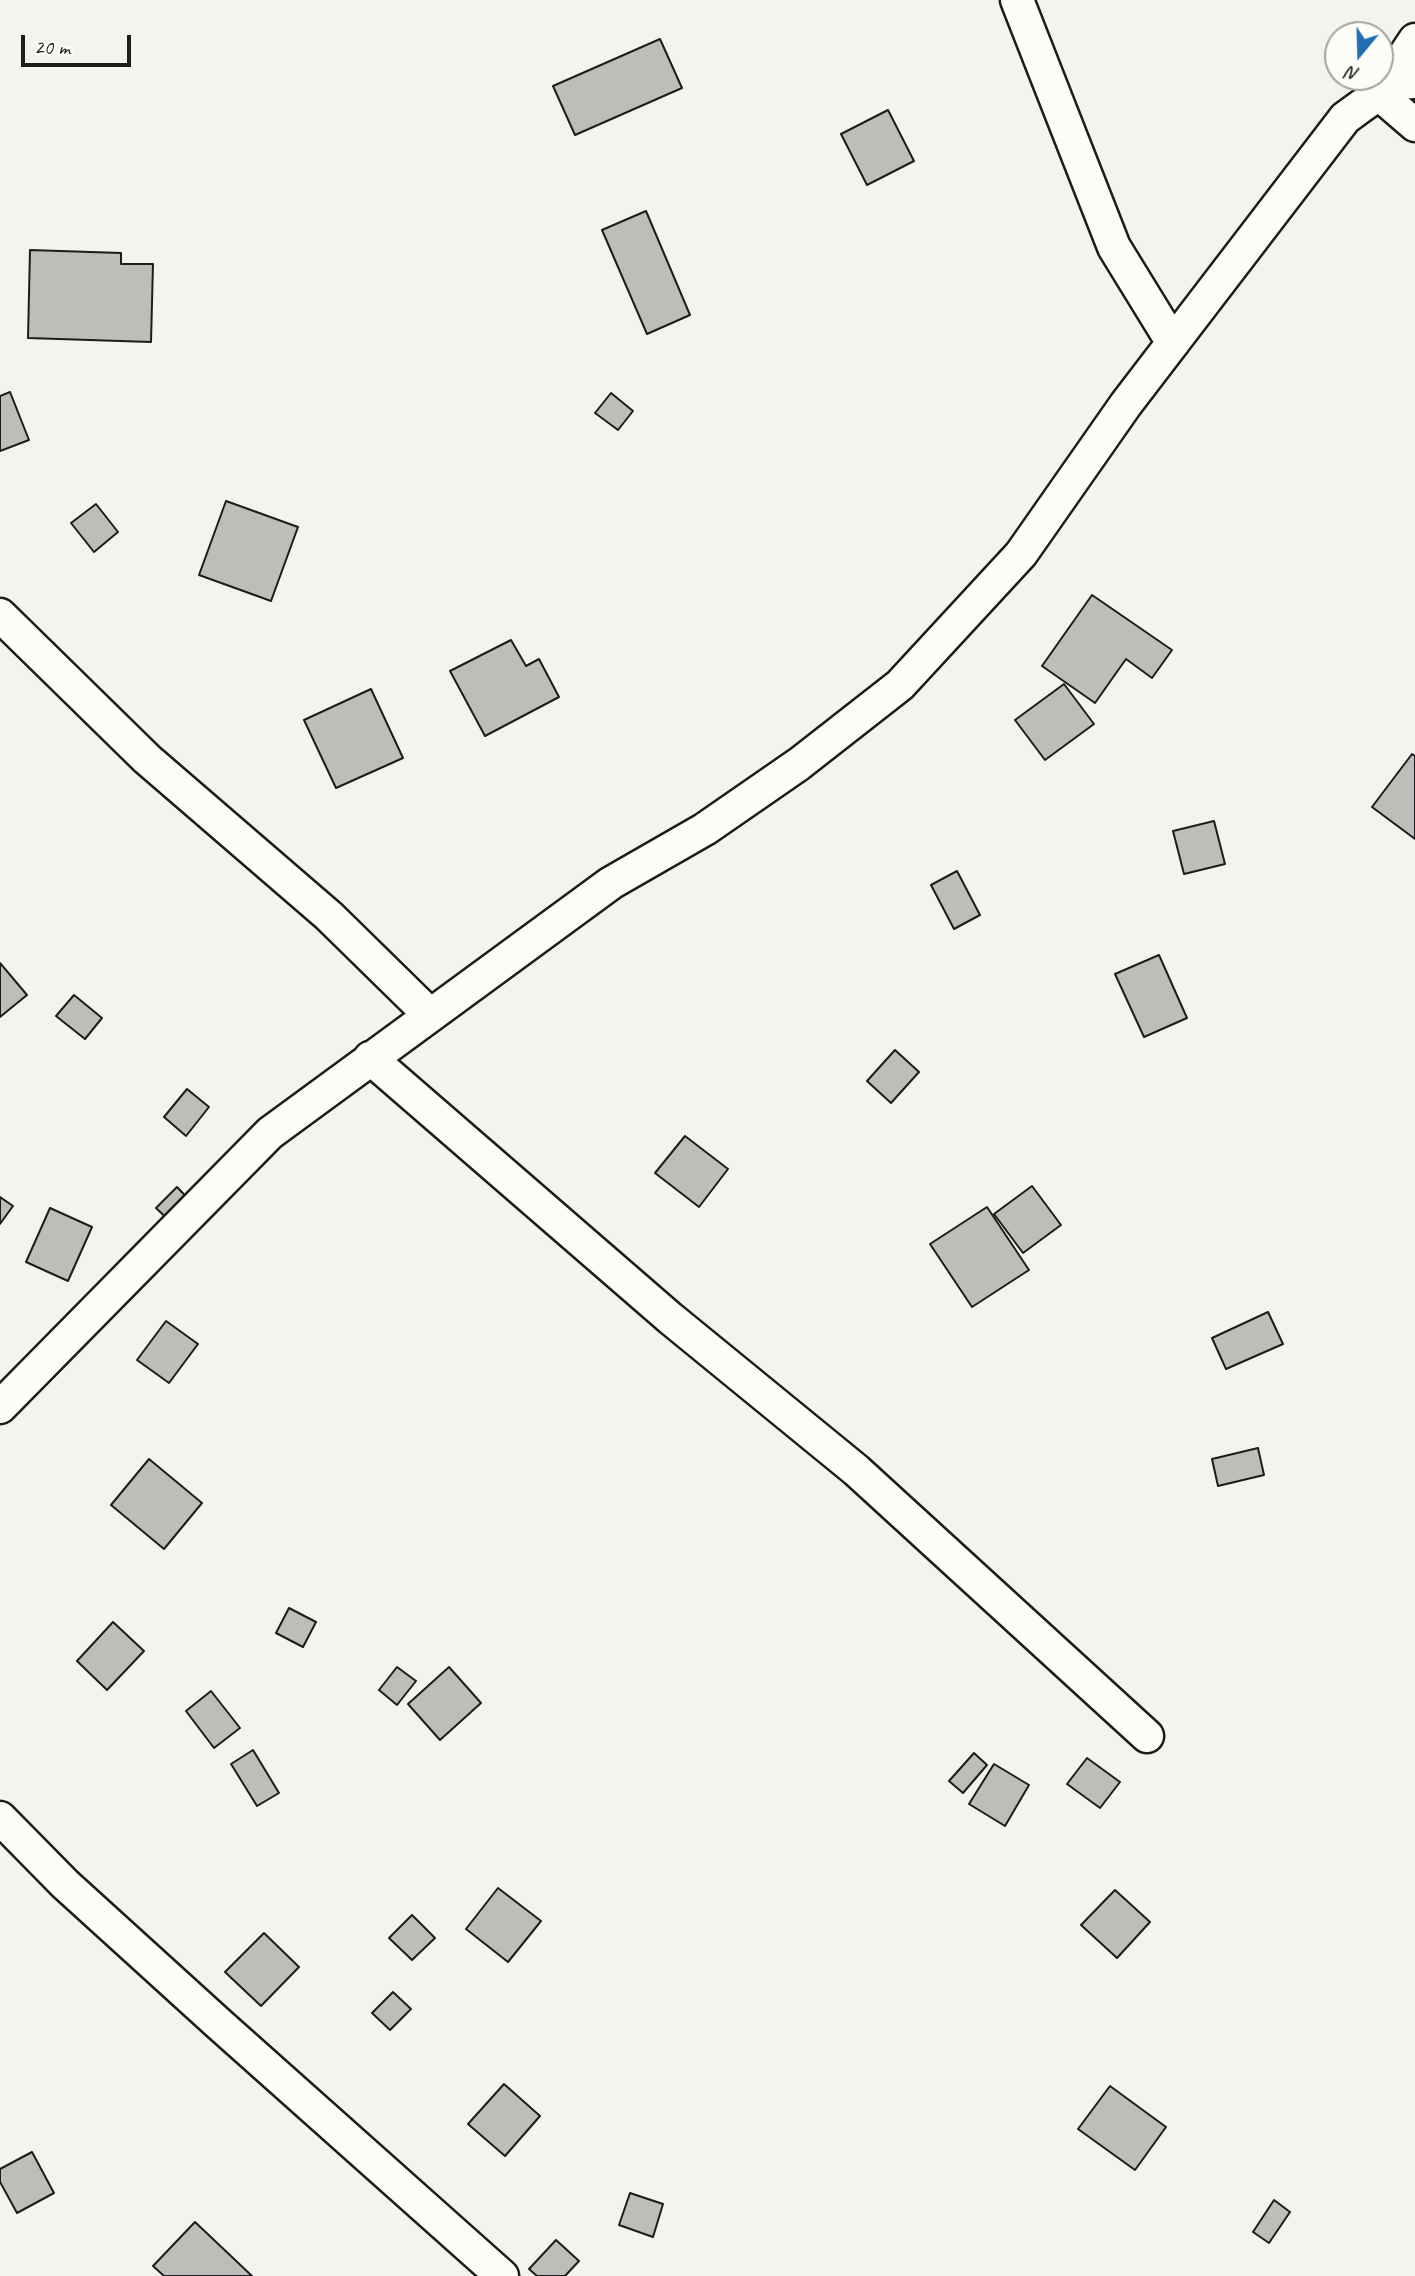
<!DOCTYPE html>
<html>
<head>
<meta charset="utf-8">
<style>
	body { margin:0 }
	#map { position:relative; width:1415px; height:2276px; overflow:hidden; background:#f4f3ee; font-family:Caveat,sans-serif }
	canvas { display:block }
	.north { position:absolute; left:1324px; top:21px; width:70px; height:70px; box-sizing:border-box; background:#fdfcf7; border:2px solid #a3a29f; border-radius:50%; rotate:199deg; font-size:19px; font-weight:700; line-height:28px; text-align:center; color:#1c1c1c }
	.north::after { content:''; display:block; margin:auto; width:24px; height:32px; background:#1f6fb2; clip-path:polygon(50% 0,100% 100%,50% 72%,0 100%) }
	.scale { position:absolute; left:21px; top:35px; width:110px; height:32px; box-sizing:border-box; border:4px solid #1c1c1c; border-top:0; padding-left:9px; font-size:21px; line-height:24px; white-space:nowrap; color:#1c1c1c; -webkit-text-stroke:5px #fdfcf7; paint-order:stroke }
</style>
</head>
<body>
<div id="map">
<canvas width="1415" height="2276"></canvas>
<div class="north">N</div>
<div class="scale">20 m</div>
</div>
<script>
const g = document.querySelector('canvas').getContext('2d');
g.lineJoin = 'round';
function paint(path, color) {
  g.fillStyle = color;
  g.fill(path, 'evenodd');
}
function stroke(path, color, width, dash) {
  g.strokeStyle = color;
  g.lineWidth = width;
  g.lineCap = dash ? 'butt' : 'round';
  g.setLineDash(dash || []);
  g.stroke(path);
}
const building = new Path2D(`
	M660,39L682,88L575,135L553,86Z
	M888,110L914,161L867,185L841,134Z
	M646,211L690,315L647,334L602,230Z
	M30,250L121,253V264H153L151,342L28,338Z
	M10,392L29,440L0,451V396Z
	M611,393L633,411L618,430L595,413Z
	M226,501L298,527L271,601L199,575Z
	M96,504L118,532L94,552L71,523Z
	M1092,595L1172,650L1152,678L1126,659L1095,703L1042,666Z
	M511,640L526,666L539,659L559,697L485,736L450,671Z
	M1064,684L1094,724L1045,760L1015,720Z
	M371,689L403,758L336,788L304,720Z
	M1412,754L1415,756V839L1372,807Z
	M1214,821L1225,864L1184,874L1173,831Z
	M957,871L980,915L954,929L931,885Z
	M1159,955L1187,1018L1144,1037L1115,974Z
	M0,963L27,995L0,1017Z
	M74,995L102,1018L85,1039L56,1016Z
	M895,1050L919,1072L891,1103L867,1081Z
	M187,1089L209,1107L186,1136L164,1117Z
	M685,1136L728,1169L699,1207L655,1173Z
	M1032,1186L1061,1225L1023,1253L994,1214Z
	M177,1187L198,1209L178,1229L156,1208Z
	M0,1197L13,1206L0,1224Z
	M987,1207L1029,1270L972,1307L930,1244Z
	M50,1208L92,1227L68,1281L26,1262Z
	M1268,1312L1283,1344L1226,1369L1212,1338Z
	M166,1321L198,1344L169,1383L137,1360Z
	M1258,1448L1264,1475L1218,1486L1212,1459Z
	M149,1459L202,1503L164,1549L111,1505Z
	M289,1608L316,1622L303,1647L276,1633Z
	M113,1622L144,1651L107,1690L77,1661Z
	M397,1667L416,1681L397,1705L379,1690Z
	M449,1667L481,1703L440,1740L408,1704Z
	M211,1691L240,1728L214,1748L186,1711Z
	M253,1750L279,1793L257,1806L231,1764Z
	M974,1753L987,1765L963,1793L949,1781Z
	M1087,1758L1120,1782L1100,1808L1067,1784Z
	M994,1764L1029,1785L1005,1826L969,1804Z
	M498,1888L541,1921L508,1962L466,1929Z
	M1115,1890L1150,1922L1117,1958L1081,1925Z
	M412,1915L435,1938L412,1960L389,1938Z
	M264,1933L299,1967L261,2006L225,1972Z
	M393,1992L411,2009L390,2030L372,2013Z
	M504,2084L540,2116L505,2156L468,2124Z
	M1110,2086L1166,2127L1135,2170L1078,2129Z
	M32,2152L54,2193L17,2213L0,2182V2169Z
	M630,2193L663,2204L653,2237L619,2225Z
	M1274,2200L1290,2212L1269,2243L1253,2232Z
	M195,2222L252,2276H164L153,2266Z
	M556,2240L579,2261L565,2276H537L529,2269Z`);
const minor = new Path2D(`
	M1017,0L1114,247L1173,343
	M1415,40L1379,94L1415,125
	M0,615L147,759L329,916L429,1014
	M370,1058L670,1318L856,1470L1147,1736
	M0,1407L270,1133L611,883L705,829L799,764L900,685L1021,554L1126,404L1345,118C1363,105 1392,81 1415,82
	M0,1818L65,1884L218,2023L502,2276`);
paint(building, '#bebdba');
stroke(building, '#1c1c1c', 2);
stroke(minor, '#1c1c1c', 37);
stroke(minor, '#fdfcf7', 32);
</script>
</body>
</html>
